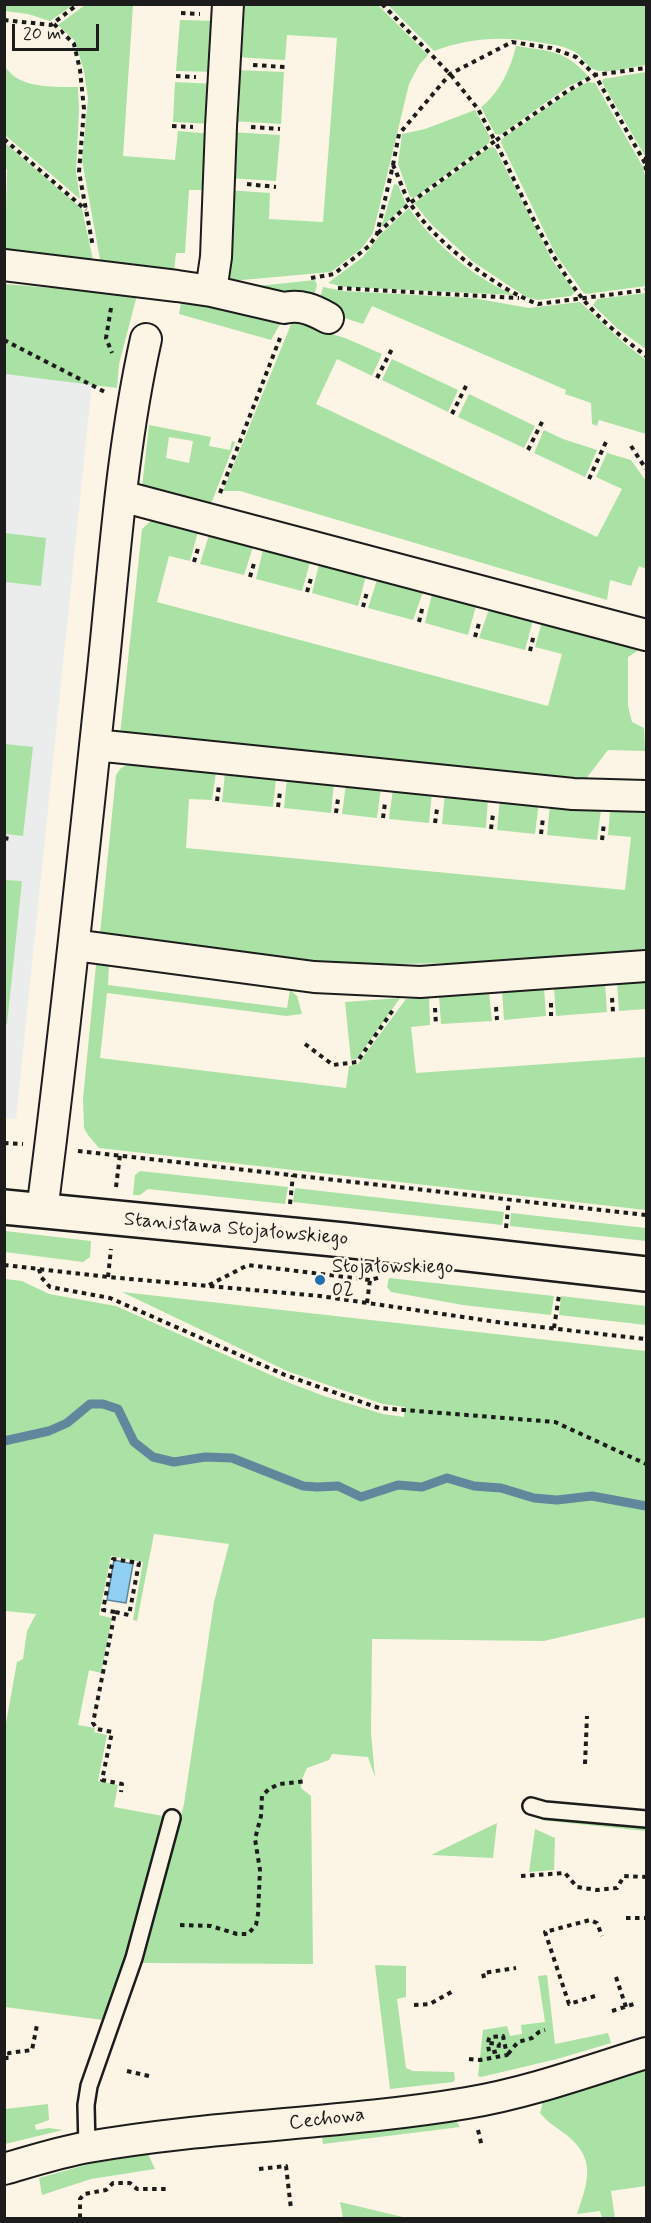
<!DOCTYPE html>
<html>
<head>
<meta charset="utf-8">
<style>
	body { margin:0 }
	#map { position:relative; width:651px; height:2223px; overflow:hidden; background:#fcf5e5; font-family:Mynerve,sans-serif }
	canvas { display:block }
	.frame { position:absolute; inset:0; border:6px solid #1c1c1c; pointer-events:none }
	.scale { position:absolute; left:12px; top:24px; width:87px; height:27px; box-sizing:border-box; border:3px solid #1c1c1c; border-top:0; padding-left:8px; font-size:18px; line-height:21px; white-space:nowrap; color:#1c1c1c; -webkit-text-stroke:4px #fcf5e5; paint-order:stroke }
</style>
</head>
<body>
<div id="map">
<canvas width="651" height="2223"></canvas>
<div class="frame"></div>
<div class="scale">20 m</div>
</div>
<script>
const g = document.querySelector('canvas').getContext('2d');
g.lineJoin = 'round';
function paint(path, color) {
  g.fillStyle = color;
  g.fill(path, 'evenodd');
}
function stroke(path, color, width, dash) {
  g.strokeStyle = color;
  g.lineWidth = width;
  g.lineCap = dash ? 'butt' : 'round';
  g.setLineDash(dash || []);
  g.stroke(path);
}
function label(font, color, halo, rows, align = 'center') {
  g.font = font + ' Mynerve,sans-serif';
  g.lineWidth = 5;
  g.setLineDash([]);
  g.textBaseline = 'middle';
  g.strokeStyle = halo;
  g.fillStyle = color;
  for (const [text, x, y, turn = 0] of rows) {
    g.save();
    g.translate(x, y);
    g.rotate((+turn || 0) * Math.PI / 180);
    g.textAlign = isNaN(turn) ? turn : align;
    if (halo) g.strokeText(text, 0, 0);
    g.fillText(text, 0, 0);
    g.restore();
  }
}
const built = new Path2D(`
	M5,374L92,383L16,1119L5,1118Z`);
const green = new Path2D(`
	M5,4H73V5L50,21L28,14L5,11Z
	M85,5H133L123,156L175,160L178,131L212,134L205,138L202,190H189L185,253H176L174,271L106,262L101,265L82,160L88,98L84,71L75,41L58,25Z
	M245,5H378L428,55L419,65L409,84L373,233L362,248L331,272L231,281L228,276L233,195L227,190L270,193L269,219L323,222L337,38L287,35L285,60L235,57L242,51Z
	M388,5H646V65C632,67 616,72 601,71C587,71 584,56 573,51C561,45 549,44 537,42C500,36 469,38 434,51Z
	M180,20L218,21L216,72L176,71Z
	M516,46C550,51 565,50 589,77L569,86L500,135L495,134L481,107C499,94 511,68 516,46Z
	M4,66C7,69 11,74 15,77C31,88 59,87 78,87L79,110L76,172L80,199L5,135Z
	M234,70L284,72L281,124L231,121L239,116L240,77Z
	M646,72V149L645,156L602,82L603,79Z
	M175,82L215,84L213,124L173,122Z
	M588,82L595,83L643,167L646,180V286L586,294L583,292L556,255L501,143L502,139L571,91Z
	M475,110L490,137L489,143L414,198L410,197L398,164L402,134L425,129Z
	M230,132L280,135L276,181L228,178Z
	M5,143L82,209L93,260L5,253L7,169H5Z
	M490,147L495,148L552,260L575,292L571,296L538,300L526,297L472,261L432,225L414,203Z
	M394,184L398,185L406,204L381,228Z
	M409,208C434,244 474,278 514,295L345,287L328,283L363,257L380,235Z
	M315,280L317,285L311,306L239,288Z
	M4,284L137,295L119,364L117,388L5,374Z
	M323,287L343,291L473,298L529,308L580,302L624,343L646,360V434L599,420L597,426L592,424L591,403L565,394L566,390L372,306L363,324L317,309Z
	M646,293V349L618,329L593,305L597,299Z
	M182,298L283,319L271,340L179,314Z
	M292,322L345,338L382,354L372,376L337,359L316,404L597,537L622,489L596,477L607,453L631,460L646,481V569L639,566L631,586L610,580L607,600L240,491H223Z
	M392,359L458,390L448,412L382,380Z
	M469,394L535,426L524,448L458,417Z
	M149,425L211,437L209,446L230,450L232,441L235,442L209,509L142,487ZM169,437L193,441L189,463L166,458Z
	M544,430L563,439L597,450L585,477L534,453Z
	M152,520L198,532L190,561L169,556L157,602L548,706L562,654L535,647L542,622L639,650L628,657V706L632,722L644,728L645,751L608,750L585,780L144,735H120L142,529Z
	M5,533L46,538L41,586L5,582Z
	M209,535L253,547L244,575L200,564Z
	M263,550L310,562L302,591L256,579Z
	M319,564L366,576L358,606L312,593Z
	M377,580L423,592L413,620L368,608Z
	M432,594L476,606L468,635L425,623Z
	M489,609L533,620L525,650L479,638Z
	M5,744L33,747L23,836L5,834Z
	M129,764L216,772L212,800L189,799L186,848L625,890L631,837L608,835L610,811L646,813V950L461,963L328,965L100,934L116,775L121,768Z
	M225,773L276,778L273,807L222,802Z
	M287,778L334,782L331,813L284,808Z
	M346,784L381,787L377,818L342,814Z
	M393,789L432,792L429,823L389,819Z
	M445,793L488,797L486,828L442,824Z
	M500,798L539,802L535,834L497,830Z
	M550,804L601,810L597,840L547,835Z
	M5,880L22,881L7,1024H4Z
	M98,962L109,965L108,985L287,1008L290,990L297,996L302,1014L286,1016L107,993L100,1058L346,1088L349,1066L358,1064L406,999L429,997L430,1025L411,1027L416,1073L646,1057V1210L99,1148L88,1135L84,1128L83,1099L96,965Z
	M646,980V1009L619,1011L617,983Z
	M605,984L607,1012L556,1016L554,988Z
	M544,988L546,1016L504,1020L502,991Z
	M489,992L492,1021L441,1024L439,996Z
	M400,998L357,1059L351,1060L345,1002Z
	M140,1171L288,1187L285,1204L148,1189L140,1195H133L135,1175Z
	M295,1188L504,1212L502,1225L293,1202Z
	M511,1213L646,1228V1241L510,1226Z
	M5,1231L91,1241L90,1257L83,1262L5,1252Z
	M389,1278L554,1296L551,1315L463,1305L391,1292L387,1287Z
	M5,1279L22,1281L49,1294L116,1306L282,1380L324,1396L383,1414L404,1417L405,1407L383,1404L287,1371L122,1292L646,1351V1617L544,1641L372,1639L371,1733L375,1777L368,1757L332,1754L329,1760L307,1768L302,1779L301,1788L311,1796L313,1964L143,1963L184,1804L214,1602L229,1544L154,1534L137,1621L133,1620L143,1562L111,1556L99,1615L112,1618L101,1673L89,1670L78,1725L95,1728L94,1732L107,1735L98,1781L118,1785L114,1807L163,1816L123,1963L103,2020L5,2007L4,1734L17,1662L23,1659L27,1631L36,1614L5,1611Z
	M561,1296L646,1306V1325L559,1315Z
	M550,1816L646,1826V1831L540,1820Z
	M497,1823L493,1858L431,1855Z
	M535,1829L555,1838L554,1870L529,1872Z
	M375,1965L406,1966V1997L397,1999L406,2068L413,2071L454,2072L455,2079L453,2082L390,2089Z
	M547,1975L555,2044L608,2033L611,2043L557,2059L481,2077L478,2076L483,2030L507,2026L510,2036L522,2034L521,2025L545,2022L538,1976Z
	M646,2069V2186L611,2191L615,2218H602L600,2211L577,2214C587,2184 597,2161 569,2137C558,2128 549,2124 540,2113L543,2101Z
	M48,2104L49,2120L35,2125L36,2130L49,2128L63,2130L5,2144V2109Z
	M455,2119L460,2127L323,2144L322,2136Z
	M148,2154L155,2169L91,2179L42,2195L39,2178L89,2164Z
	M340,2202L407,2218H343Z`);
const water = new Path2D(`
	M114,1560L133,1564L126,1603L107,1600Z`);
const stream = new Path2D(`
	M4,1441L49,1431L67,1423L90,1404H103L118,1409L134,1442L153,1457L174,1462L205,1457L232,1458L303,1486L317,1487L338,1486L361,1497L398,1485L422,1487L447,1478L474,1486L501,1488L534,1498L557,1500L592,1496L646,1506`);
const path = new Path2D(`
	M382,4L450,74L478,109L495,141L569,90L595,75L646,68
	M181,13L200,14
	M4,20L51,25L78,4
	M54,24L74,44L80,70L84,109L79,172L93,247
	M253,65L285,67
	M176,76L196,77
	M172,126L193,127
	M251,127L280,129
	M4,139L86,210
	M646,157L645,163L646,170
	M393,165L399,134L450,74L512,42L551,48L576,57L595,75L645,163
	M247,184L276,187
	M378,233L410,203L495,141C522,194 545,251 582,298C600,320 624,339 646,356
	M311,278L334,274L369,246L377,234L393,165C399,177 403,192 410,203C432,240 498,290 538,304L646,290
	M338,288L519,298
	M111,308L106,338L112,353
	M4,340L105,392
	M377,378L392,349
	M452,414L467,384
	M631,446L646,469
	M528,450L543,420
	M589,479L606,442
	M220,493L280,338
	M194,562L199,545
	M250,577L255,560
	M307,592L312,575
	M363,607L367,592
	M419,622L423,605
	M475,637L480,620
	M530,651L534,634
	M217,801L219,785
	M278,807L280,792
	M336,813L338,799
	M383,818L385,803
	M435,823L437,809
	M491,829L493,814
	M541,834L543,818
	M4,838L10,839
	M602,840L604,823
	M612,998L613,1012
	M551,1003V1016
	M496,1007L497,1020
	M435,1008L436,1025
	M305,1044L333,1065L357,1062L393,1010
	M4,1143L23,1144
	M78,1151L646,1215
	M116,1187L120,1155
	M290,1204L293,1175
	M506,1228L509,1199
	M4,1265L108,1277L320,1296L504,1323L646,1339
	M39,1269L41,1277L50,1287L110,1298L285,1375L379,1408L555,1422L646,1464
	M108,1277L111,1249
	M209,1285L248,1265L370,1280
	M367,1303L370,1280L381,1277
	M554,1328L559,1295
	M115,1612L103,1610L113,1559L139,1563L129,1615L115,1612L93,1723L97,1729L112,1732L102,1780L122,1784L121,1792
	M585,1764L587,1716
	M521,1876L565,1873L577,1887L597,1890L617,1888L624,1876L646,1877
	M626,1918H646
	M180,1925L211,1926L237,1934H248L256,1925L258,1914L260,1870L255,1839L261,1816L262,1796L269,1789L279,1784L307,1781
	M616,1977L626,2007
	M484,1978L483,1973L516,1968
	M645,1994H646
	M595,1996L569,2004L545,1932L590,1920L597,1923L602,1936
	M414,2005L430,2004L453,1991
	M612,2011L637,2003
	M508,2054L518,2042L532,2038L539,2032L545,2030
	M4,2058H10L9,2053L32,2050L37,2025
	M469,2059L480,2060L507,2055L503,2036L490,2037C487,2041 488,2049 490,2053L498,2051L499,2044L489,2043
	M127,2071L149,2076
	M478,2130L482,2147
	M259,2169L286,2166L291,2209
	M80,2218V2199L84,2194L106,2190L113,2183H130L137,2189H166`);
const lane = new Path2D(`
	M531,1806L545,1810L646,1819
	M87,2148L86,2105L89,2086L134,1958L172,1818`);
const street = new Path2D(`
	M4,265L177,286L211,291L284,308C300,304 314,310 328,318
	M211,291L216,257L221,126L228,4
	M121,496L646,635
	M95,745L573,794L646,796
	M74,945L314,977L420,982L646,966
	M42,1211C65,1035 83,857 102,680C114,567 121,451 146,339
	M4,2169C32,2161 60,2152 88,2147C213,2125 342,2124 467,2103C528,2093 588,2071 646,2053`);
const secondary = new Path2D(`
	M4,1207L344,1240L646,1274`);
const markers = [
	[320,1280,6,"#1f6fb2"]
];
const streetNames = [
	["Stanisława Stojałowskiego",236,1230,5],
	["Cechowa",327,2120,-7]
];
const poiNames = [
	["Stojałowskiego",332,1268],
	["02",332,1291]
];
paint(built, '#ebecec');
paint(green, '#aae1a4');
paint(water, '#8fcff1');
stroke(water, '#61879c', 1.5);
stroke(stream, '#61879c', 9);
stroke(lane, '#1c1c1c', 20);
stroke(street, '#1c1c1c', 34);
stroke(secondary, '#1c1c1c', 38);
stroke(path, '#1c1c1c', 4, [4.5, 4.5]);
stroke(lane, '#fcf5e5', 15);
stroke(street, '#fcf5e5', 30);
stroke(secondary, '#fcf5e5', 33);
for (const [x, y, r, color] of markers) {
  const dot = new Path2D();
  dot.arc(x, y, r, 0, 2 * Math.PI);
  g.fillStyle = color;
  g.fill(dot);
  stroke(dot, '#fcf5e5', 2);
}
label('20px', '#1c1c1c', '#fcf5e5', streetNames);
label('20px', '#1c1c1c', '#fcf5e5', poiNames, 'left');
</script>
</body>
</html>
